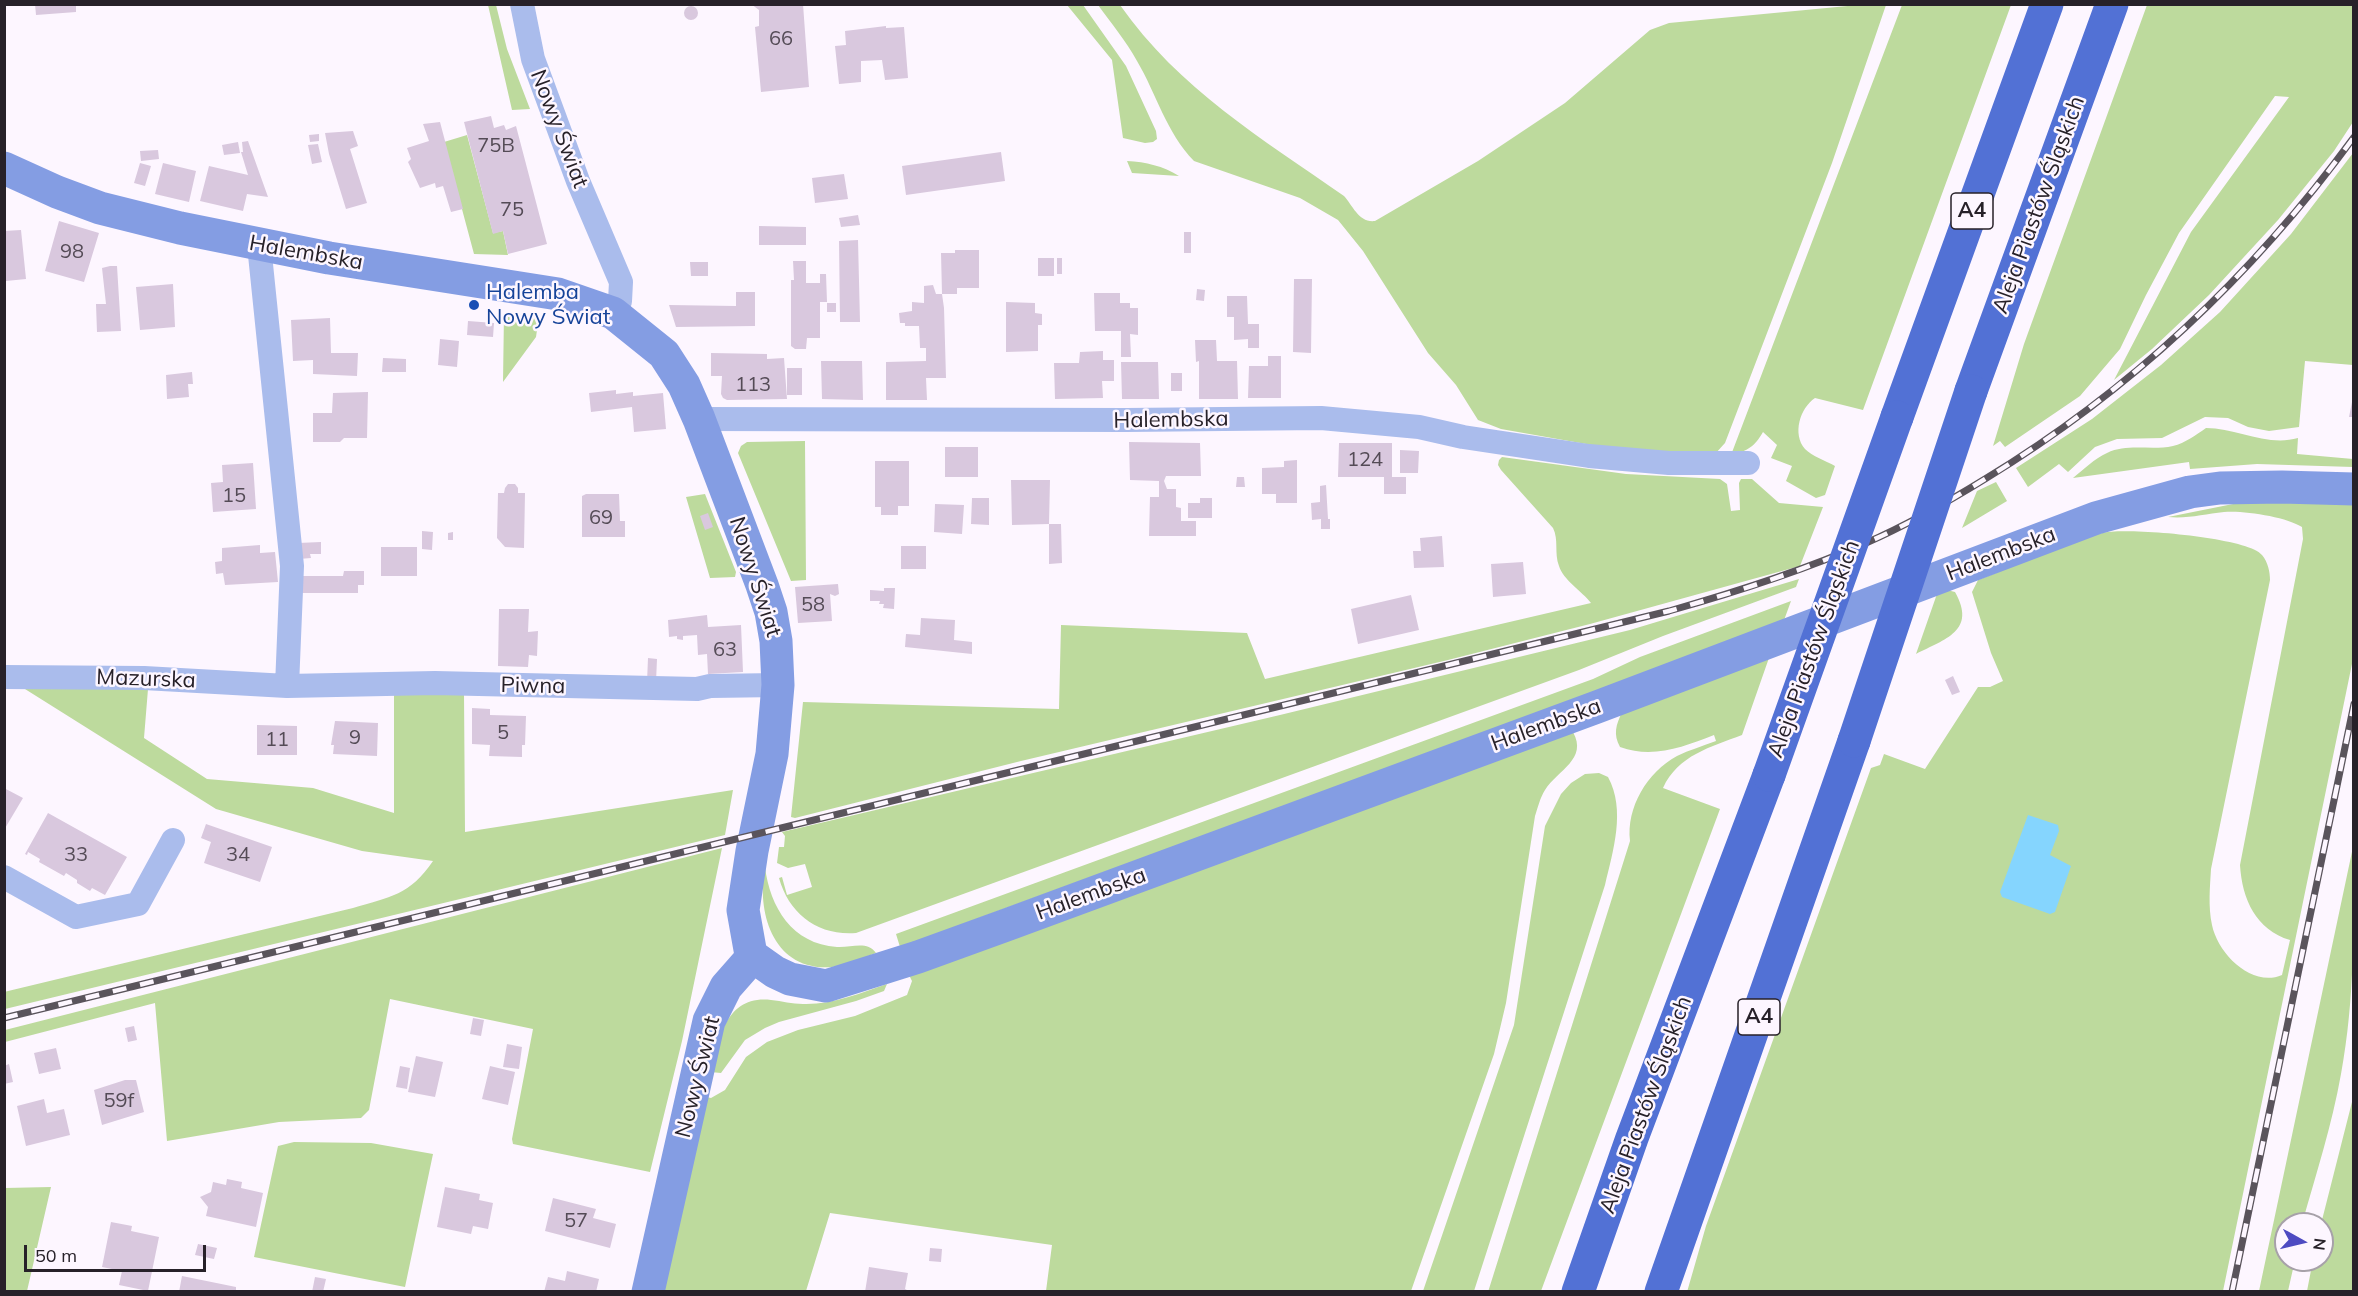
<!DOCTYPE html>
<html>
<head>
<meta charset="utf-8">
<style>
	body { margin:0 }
	#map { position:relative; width:2358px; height:1296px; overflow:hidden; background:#fdf6ff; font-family:Mulish,sans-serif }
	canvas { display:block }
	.frame { position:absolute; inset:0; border:6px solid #272129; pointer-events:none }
	.north { position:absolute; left:2274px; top:1212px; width:60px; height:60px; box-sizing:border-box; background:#fdf6ff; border:2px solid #a7a1a9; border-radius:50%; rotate:98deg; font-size:16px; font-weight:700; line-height:24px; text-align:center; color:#272129 }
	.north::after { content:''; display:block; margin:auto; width:21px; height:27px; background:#4e4bc2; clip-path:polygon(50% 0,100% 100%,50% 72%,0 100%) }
	.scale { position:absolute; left:24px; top:1245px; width:182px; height:27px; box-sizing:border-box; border:3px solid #272129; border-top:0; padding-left:8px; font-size:18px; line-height:21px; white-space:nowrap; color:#272129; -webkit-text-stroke:4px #fdf6ff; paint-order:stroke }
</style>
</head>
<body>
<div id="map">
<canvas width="2358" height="1296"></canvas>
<div class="frame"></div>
<div class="north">N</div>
<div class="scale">50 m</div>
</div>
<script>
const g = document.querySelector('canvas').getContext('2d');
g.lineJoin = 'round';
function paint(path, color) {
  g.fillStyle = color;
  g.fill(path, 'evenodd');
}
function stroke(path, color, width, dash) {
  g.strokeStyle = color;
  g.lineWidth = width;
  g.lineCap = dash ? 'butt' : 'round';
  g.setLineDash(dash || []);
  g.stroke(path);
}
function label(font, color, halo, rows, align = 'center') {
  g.font = font + ' Mulish,sans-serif';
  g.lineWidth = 5;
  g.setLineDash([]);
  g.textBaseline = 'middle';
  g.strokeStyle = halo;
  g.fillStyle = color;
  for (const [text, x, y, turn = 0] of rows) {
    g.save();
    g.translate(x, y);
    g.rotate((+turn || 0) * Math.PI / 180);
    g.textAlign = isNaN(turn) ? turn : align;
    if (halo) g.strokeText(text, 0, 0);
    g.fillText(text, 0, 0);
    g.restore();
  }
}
const green = new Path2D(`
	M488,5H496L507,49L530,109L512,110Z
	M1067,5H1083L1126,66L1156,131L1157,139L1153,142L1145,143L1123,138L1112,60Z
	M1098,5H1120C1179,89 1261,138 1344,196C1353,206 1359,223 1375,221L1478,161L1565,103L1650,30L1669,23L1858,5H1886L1832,163L1725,443L1715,454L1620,450L1501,429L1478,420L1456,385L1428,353L1363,251L1338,220L1300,198L1194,161C1166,132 1157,95 1137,61C1126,41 1111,23 1098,5Z
	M1902,5H2011L1863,410L1815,398C1800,408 1792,434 1805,449C1812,456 1826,461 1835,466L1825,495L1816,498L1786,481L1792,466L1771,458L1777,445L1763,432C1755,446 1748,451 1731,455Z
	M2147,5H2353V122L2334,151L2278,220L2209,295L2152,349L2114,380L2191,232L2289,97L2275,96L2179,233L2146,295L2120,349L2080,396L2005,447L2000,441L1993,446L2024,344Z
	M467,135L493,233L503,231L508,255L474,254L444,142Z
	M2353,153V365L2305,361L2299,427L2269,431L2248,427L2228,418L2205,417L2162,438L2117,439L2095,447L2068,472L2059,464L2028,487L2016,468L2092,419L2161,365L2220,312L2291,234Z
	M1127,161C1146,162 1163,166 1179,176L1132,173Z
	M504,313L539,316L536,337L503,382Z
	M2206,428C2237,428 2267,447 2298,438L2297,454L2353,459V467L2257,464L2190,469L2189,462L2073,478C2083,470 2095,458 2107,453C2128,443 2151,451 2173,446C2185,443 2196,435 2206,428Z
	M805,441L806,580L791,581L738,453L741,446L747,442Z
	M1502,457L1626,474L1720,479L1727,484L1731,511L1740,510L1739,483L1741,479H1752L1779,503L1823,507L1800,566L1590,624L1448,660L1021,761L795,818L791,817L803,702L1059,709L1061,625L1247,633L1265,679L1591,603C1582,591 1563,580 1559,566C1554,553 1559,540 1553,528L1501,470L1498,465L1499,460Z
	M1996,482L2007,501L1962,528L1977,491Z
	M705,494L736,572L735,577L710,578L686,497Z
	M2238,503H2353V659L2223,1291L1687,1292L1706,1226L1871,768L1880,765L1884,754L1925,769L1978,687H1990L2003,681L1991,653L1972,592L1978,580C2017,565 2062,545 2102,533C2124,527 2248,537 2262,555C2268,562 2270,572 2270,580L2211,869C2210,887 2208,906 2212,925C2218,954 2252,988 2282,975L2290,940C2256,930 2242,899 2240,865L2303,539L2302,527C2287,517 2243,510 2224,512C2205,514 2187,519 2168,517Z
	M1799,579L1796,587L1663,636L1579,670L856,933C818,936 789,914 779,878L782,877L787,895L812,887L805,864L788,868L777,863L779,847H784L785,836L782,832L1280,715L1630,630Z
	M1947,590L1955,592C1977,631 1945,639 1916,654L1938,591Z
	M1791,601L1783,623L900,947L896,934L1593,679L1640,657Z
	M1770,655L1742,735C1711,747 1678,755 1663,788L1720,809L1541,1291L1488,1292L1630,841C1626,808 1647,772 1677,756C1689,750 1703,746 1716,741L1714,735C1683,747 1653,759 1620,747C1613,734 1616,725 1622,712Z
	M17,684L148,689L144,738L207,779L313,788L394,813V691L464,693L465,832L733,790L725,835L5,1009L4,992L353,908C390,897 410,895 433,861L362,851L216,809Z
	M1573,732C1588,759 1558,770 1545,790C1540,798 1538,807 1535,816L1506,1003L1494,1054L1411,1291H1046L1052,1245L830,1213L806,1291L662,1292L702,1096L711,1098L725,1090L746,1057L767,1042L798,1030L855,1016L907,995L912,981L909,975Z
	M1599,773L1608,777C1626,810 1613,851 1605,885L1474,1291H1423L1514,1025L1545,826L1561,794L1571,783L1585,774Z
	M2353,847C2354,923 2355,999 2341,1074C2332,1125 2316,1174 2302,1224H2286V1260H2295L2288,1291H2259Z
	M722,848L682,1041L650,1172L513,1144L512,1139L533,1029L390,999L369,1110L361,1118L279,1122L167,1141L155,1003L5,1042V1030Z
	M765,867C770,907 792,944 837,947C851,948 867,940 876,953C862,958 846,966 832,967C774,972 756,913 765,867Z
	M887,984L884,991L856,1001L779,1022L765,1028L745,1040L721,1073L710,1072C719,1038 726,995 771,1000C782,1001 792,1004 803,1004C831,1005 861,993 887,984Z
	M2353,1098V1291H2307L2313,1260H2322L2321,1224Z
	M294,1142L371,1143L433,1154L405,1287L254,1257L278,1146Z
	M51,1187L27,1291H5V1188Z`);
const water = new Path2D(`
	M2028,815L2058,825L2059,831L2050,855L2071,866L2055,912L2050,914L2002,897L2000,892Z`);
const building = new Path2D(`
	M35,4H76V12L36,15Z
	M751,4H803L809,87L761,92L755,27L759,26V10Z
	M684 13a7 7 0 1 1 14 0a7 7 0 1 1-14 0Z
	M886,26V28L904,27L908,78L885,80L882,60L861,61V82L839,84L835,46L846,45L845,31Z
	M491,116L494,128L504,125L506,130L516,126L547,244L508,254L503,231L493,234L464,122Z
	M440,122L463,209L451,212L443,186L436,188L435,183L420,188L408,162L411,159L407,148L429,141L423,124Z
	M353,131L358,146L350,149L367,203L346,209L329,154L325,133Z
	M319,134V141L310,142L309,135Z
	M248,141L268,197L247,194L243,211L200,201L209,166L248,175L241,152H243L242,142Z
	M238,142L240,153L224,155L222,145Z
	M318,144L322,162L312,164L308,145Z
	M158,150L159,159L141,161L140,151Z
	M1001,152L1005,181L906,195L902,166Z
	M140,163L151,166L145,186L134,183Z
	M163,163L196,171L189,202L155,194Z
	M844,174L848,199L815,203L812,178Z
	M858,215L860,225L841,227L839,218Z
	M59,221L99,233L84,282L45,271Z
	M759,226L806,227V245H759Z
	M21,230L26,279L6,281L4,231Z
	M1184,232H1191V253H1184Z
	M858,240L860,322H840L839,241Z
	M955,250H979V288H957V294H942L941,253H955Z
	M1038,258H1054V276H1038Z
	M1057,258H1062V274H1057Z
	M793,261H806V283H820V274H826L827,302H820V338H807L806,349H795L791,346V280H794Z
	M690,262H708V276H691Z
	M110,266H117L121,331L97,332L96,304H106L102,268Z
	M1294,279H1312L1311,353L1293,352Z
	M173,284L175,327L140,330L136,287Z
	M933,285L936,294H942L944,308L946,378H926L927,400H886V362L926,361V348H920L919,326H905V323H900L899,313L912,311V302L924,303V286Z
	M1197,289L1205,290L1204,301L1196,300Z
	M736,292H755V326L676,327L669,305L736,306Z
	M1094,293H1120V303H1130V308H1138V335L1130,334L1131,357H1121V331H1095Z
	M1227,296H1247L1248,324H1259V348H1248V339L1234,340V317H1227Z
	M1006,302L1035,303V313L1042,314V325H1038V351L1006,352Z
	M827,303H836V312H827Z
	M330,318L331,353H358L357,376L313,374V360L293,361L291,320Z
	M468,321L494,323L493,337L467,335Z
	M440,339L459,341L457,367L438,365Z
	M1195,340H1216L1217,361H1237L1238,399H1199V361L1196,362Z
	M1103,351V360H1114V381H1102L1103,398L1055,399L1054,363H1079L1080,352Z
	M711,353L767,354V359L784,358L787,399L727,400L723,398L721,394L722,376H711Z
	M1268,356H1281V398H1248L1249,366H1268Z
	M383,358L406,359V372H382Z
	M821,361H862L863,400L822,399Z
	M1121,362H1158L1159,399H1122Z
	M787,368H802V395H787Z
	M192,372L193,384H188L189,397L167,399L166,375Z
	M1171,373H1182V391H1171Z
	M616,390V394L633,392V396L663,393L666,429L634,432L632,407L591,412L589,393Z
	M368,392L367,438H344L340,442H313V413H332L333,393Z
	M2352,402H2354V417H2349Z
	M1129,442L1200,443L1201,476H1166L1164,481L1167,489H1176V507L1181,508V521H1196V536H1149L1150,497H1159V481L1130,480Z
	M1339,443H1392V477H1406V494H1384V477H1338Z
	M945,447H978V477H945Z
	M1400,450L1419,451L1418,473H1400Z
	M1297,460V503H1276V494H1262V468L1284,467V461Z
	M875,461H909V506H898V515H881V507H875Z
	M253,463L256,509L213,512L211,483L223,482L222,465Z
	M1237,477H1244L1245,487H1236Z
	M1011,480H1050L1049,524L1012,525Z
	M508,484H515L518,488V493H525L524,548L505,547L497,538L498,493H504L505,488Z
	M1326,485L1328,519H1330V529H1321V519L1312,520L1311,503L1320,502V486Z
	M586,494H619L620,521H625V537H582V496Z
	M972,498H989V525L971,524Z
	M1200,498H1212V518H1188V503H1200Z
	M935,504L964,505L962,534L934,532Z
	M708,513L713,527L705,530L700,516Z
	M1049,524H1061L1062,563L1049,564Z
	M422,531L433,532L432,550L422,549Z
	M453,532V540H448V533Z
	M1442,536L1444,567L1414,568L1413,551H1421L1420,538Z
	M321,542V554H310L311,558L299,559L298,543Z
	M260,545V553L275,552L278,582L225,585L223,573L216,574L215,562L222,561V548Z
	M901,546H926V569H901Z
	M381,547H417V576H381Z
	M1523,562L1526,594L1493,597L1491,564Z
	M344,571H364V585H358V593H301L300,576H343Z
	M838,584L839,594L835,596L830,594L832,621L798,623L795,587Z
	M884,588H895L894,609L883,608L884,604H879L880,601H870V590L884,591Z
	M1411,595L1419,630L1358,644L1351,609Z
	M499,609H529L528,632L538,631L537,656L529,655L528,667L498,666Z
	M707,615L708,627L741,625L743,672L708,674L707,654L698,655L697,635L683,636V640L677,639V636L669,637L668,620Z
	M921,618L955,620L954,640L972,642V654L905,647L906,634L920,635Z
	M648,658L657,659L656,682H647Z
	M1953,676L1960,692L1952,695L1945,680Z
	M472,708L490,709V715L526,716L525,745H522V757L489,756L490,745L472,744Z
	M335,721L378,723L377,756L333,754L334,745H331Z
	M257,725L297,726V755H257Z
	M4,788L23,798L4,830Z
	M48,813L127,857L105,895L92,888L90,891L77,883V880L66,873L64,876L39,862L40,859L28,852L27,855L25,854Z
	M206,824L272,847L260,882L204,863L211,842L201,838Z
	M473,1018L484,1020L481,1036L470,1034Z
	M134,1026L137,1040L128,1042L125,1028Z
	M507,1044L522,1047L519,1069L503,1067Z
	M56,1048L61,1069L39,1074L34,1053Z
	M416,1056L443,1062L435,1097L408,1092Z
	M9,1064L13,1082L4,1084V1066Z
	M400,1066L410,1068L407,1089L396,1087Z
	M490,1066L515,1072L508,1105L482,1099Z
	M125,1080H136L144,1112L102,1125L94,1090Z
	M44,1099L47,1113L64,1109L70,1135L26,1146L17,1106Z
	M227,1179L242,1182L241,1188L263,1193L256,1227L206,1216L208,1207L200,1197L211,1192L213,1182L226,1185Z
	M445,1187L480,1194L479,1200L493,1203L488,1229L473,1226L471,1234L437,1227Z
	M553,1198L596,1209L593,1218L616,1224L610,1248L545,1231Z
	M111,1222L132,1226L131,1231L159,1237L148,1291L119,1285L122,1271L102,1267Z
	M198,1244L217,1248L214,1259L195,1255Z
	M930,1248L942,1249L941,1262L929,1261Z
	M869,1267L908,1273L905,1289L911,1292H865Z
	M567,1271L599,1279L596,1292H544L548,1277L565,1281Z
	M182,1276L236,1287V1292H179Z
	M315,1277L326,1279L323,1292H312Z`);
const street = new Path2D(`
	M522,4L533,59L578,181L621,282L620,301L613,313
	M259,245L292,566L287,686
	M699,419L1126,420L1321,418L1419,427L1463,437L1589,456L1669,463H1748
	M4,677L144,678L287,686L435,683L697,689L710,686L778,685
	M4,877L76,917L138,904L173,840`);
const secondary = new Path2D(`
	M4,168L57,192L100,208L180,228L329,258L558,294L613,313L664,354L684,385L699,419L762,585L771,612L776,641L778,685L772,754L752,851L743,910L751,955L748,962L726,987L709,1021L648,1292
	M751,955L775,972L790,979L826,986L918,957L1009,924L1597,707L2096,518L2190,492L2220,488L2282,487L2354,489`);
const highway = new Path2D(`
	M1971,391L2112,4
	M1897,417L2047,4
	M1578,1292L1632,1138L1769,775
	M1661,1292L1854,741`);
const rail = new Path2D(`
	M4,1018L1669,611C1736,592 1802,571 1866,543C1907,525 1946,503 1985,479C2130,391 2254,274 2354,137
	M2232,1292L2354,704`);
const highwayBridge = new Path2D(`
	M1854,741L1971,391
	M1769,775L1897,417`);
const markers = [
	[474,305,6,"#1a4fb4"]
];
const numberNames = [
	["66",781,39],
	["75B",496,146],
	["75",512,210],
	["98",72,252],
	["113",753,385],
	["124",1365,460],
	["15",234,496],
	["69",601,518],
	["58",813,605],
	["63",725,650],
	["5",503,733],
	["9",355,738],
	["11",277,740],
	["33",76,855],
	["34",238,855],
	["59f",119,1101],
	["57",576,1221]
];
const shields = [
	[1972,211,42],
	[1759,1017,42]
];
const shieldNames = [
	["A4",1972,211],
	["A4",1759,1017]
];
const streetNames = [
	["Nowy Świat",559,129,69],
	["Aleja Piastów Śląskich",2039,205,-70],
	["Halembska",306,253,10],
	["Halembska",1171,420,-1],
	["Halembska",2001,554,-21],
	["Nowy Świat",755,577,72],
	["Aleja Piastów Śląskich",1814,649,-70],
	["Mazurska",146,679,2],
	["Piwna",533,686,1],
	["Halembska",1546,725,-20],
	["Halembska",1091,894,-20],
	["Nowy Świat",698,1077,-76],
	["Aleja Piastów Śląskich",1646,1105,-70]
];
const transitNames = [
	["Halemba",486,292],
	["Nowy Świat",486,317]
];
paint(green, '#bdda9d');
paint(water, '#85d5fe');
paint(building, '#d9c8de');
stroke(street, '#aabcec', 24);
stroke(secondary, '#849de3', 33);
stroke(highway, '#5271d5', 33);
stroke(rail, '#5a545c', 7);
stroke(rail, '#fdf6ff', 4.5, [14]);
stroke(highwayBridge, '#5271d5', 33);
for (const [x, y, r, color] of markers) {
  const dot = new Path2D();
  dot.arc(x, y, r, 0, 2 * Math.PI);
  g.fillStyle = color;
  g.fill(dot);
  stroke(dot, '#fdf6ff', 2);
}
label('20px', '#544b56', null, numberNames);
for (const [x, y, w] of shields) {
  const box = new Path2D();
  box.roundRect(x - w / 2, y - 18, w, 36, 4.5);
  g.fillStyle = '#fdf6ff';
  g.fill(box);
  stroke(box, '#272129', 1.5);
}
label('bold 21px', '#272129', null, shieldNames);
label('22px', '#272129', '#fdf6ff', streetNames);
label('22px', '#164399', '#fdf6ff', transitNames, 'left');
</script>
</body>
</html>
